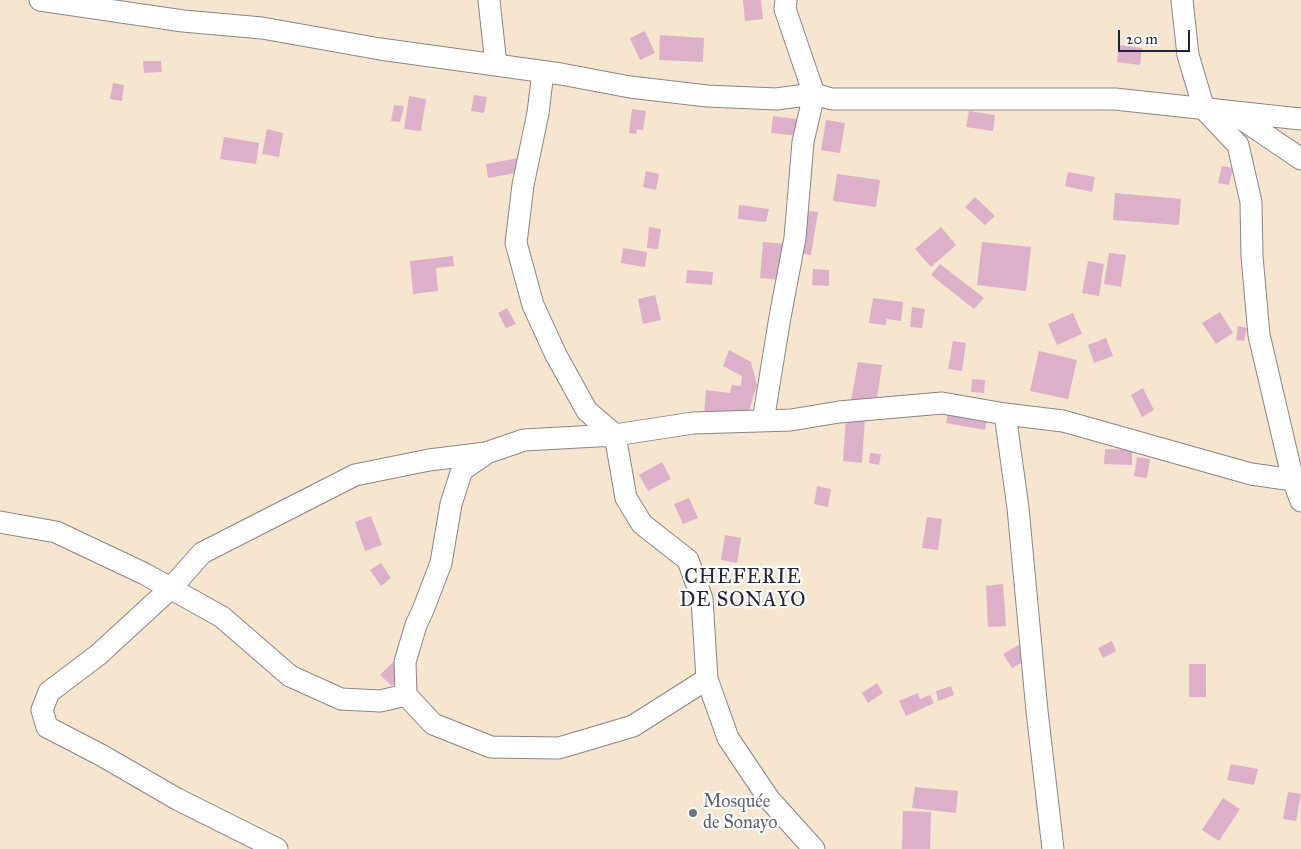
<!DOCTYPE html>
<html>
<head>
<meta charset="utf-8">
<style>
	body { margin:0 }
	#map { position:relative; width:1301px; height:849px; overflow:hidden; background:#f6e5cf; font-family:"IM FELL Great Primer",serif }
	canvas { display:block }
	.scale { position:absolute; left:1118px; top:30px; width:72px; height:22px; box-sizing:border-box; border:2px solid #22223b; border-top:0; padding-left:6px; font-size:15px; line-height:18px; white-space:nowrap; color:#22223b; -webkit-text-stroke:4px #fff; paint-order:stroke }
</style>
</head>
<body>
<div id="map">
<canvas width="1301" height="849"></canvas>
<div class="scale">20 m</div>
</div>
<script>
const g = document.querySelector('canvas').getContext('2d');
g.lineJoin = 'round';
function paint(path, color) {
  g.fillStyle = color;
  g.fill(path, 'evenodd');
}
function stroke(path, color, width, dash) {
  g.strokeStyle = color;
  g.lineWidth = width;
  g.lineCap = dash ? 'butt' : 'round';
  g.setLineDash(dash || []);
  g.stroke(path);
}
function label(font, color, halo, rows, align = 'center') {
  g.font = font + ' "IM FELL Great Primer",serif';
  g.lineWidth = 4.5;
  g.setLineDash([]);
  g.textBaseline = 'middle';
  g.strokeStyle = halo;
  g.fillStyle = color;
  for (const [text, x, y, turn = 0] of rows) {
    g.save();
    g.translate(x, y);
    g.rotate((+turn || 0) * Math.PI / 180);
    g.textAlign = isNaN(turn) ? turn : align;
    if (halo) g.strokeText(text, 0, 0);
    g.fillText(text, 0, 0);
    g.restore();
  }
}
const building = new Path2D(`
	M743,0H761L763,19L745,21Z
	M645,31L655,53L640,60L630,38Z
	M660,35L704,38L703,62L659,60Z
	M1119,45L1142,48L1140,65L1117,62Z
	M143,61H161L162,72L144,73Z
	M113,83L124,85L122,101L110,99Z
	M474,95L487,97L484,113L471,111Z
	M409,96L426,99L421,131L404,129Z
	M394,105L404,106L400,122L391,121Z
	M632,109L646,111L643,130L637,129L636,134L629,133Z
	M969,111L995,115L993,131L966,127Z
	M773,116L803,120L801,136L771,133Z
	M826,120L845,123L840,153L821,150Z
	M267,129L283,133L279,157L262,154Z
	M224,137L259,143L256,164L220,159Z
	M524,157L526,171L488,178L486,164Z
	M1222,166L1233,168L1229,185L1218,183Z
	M646,171L659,174L656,190L643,187Z
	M1068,172L1095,177L1092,192L1065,186Z
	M837,174L880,180L876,207L833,201Z
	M1115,193L1181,199L1179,225L1113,220Z
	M975,197L995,216L985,225L965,207Z
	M739,205L769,209L766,222L738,219Z
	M803,210L818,212L811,255L797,253Z
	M649,227L661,229L658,249L647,248Z
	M941,227L956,245L931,267L915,249Z
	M763,242L787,244L784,280L760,278Z
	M982,242L1031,247L1026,291L977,285Z
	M623,248L647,252L645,267L621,263Z
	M1109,253L1126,255L1121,287L1104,284Z
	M453,256L454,266L436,268L438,291L413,294L410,261Z
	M1088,261L1104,264L1099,296L1082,293Z
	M940,264L984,298L974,309L931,275Z
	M813,269L829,270V286L812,285Z
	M687,270L713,272L712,285L686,283Z
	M655,295L661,320L643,324L638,299Z
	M873,298L903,302L901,321L887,319L886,325L869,323Z
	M912,307L925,309L922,328L910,327Z
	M507,308L516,324L506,328L498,313Z
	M1220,312L1233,333L1216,344L1202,323Z
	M1073,313L1082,334L1057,345L1048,324Z
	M1238,326L1247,328L1244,341L1236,340Z
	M1106,338L1113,356L1094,363L1088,345Z
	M953,341L966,343L962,371L948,369Z
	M729,350L751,362L757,385L748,414L704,415L706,390L730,393L732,385L741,386L742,376L723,366Z
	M1039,351L1077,360L1068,399L1030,391Z
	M858,362L882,365L876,405L851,401Z
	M972,379L985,380L984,393L971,392Z
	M1143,388L1154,410L1142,417L1131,395Z
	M949,405L988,412L985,430L946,423Z
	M846,417L865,418L862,463L843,461Z
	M1105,449L1132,450V465L1104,464Z
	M870,453L881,454L879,465L869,463Z
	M1137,457L1150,459L1147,478L1134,476Z
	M662,462L671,479L648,491L639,475Z
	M817,486L831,489L828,507L814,504Z
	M689,498L698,518L683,524L674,504Z
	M371,516L382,545L365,551L355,522Z
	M927,517L942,519L938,550L922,548Z
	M725,535L741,538L737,563L721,560Z
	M381,563L391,578L381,586L370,570Z
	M1003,584L1006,626L988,627L986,586Z
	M1112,641L1116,651L1103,658L1098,648Z
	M1022,643L1030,658L1012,668L1003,654Z
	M393,662L405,672L392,686L380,675Z
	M1189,664H1206V697H1189Z
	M877,683L883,693L868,703L862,693Z
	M951,686L954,695L938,701L936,691Z
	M918,693L920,699L930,695L934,703L906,716L899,701Z
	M1231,764L1258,769L1254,785L1227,780Z
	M915,787L958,791L956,813L912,808Z
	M1288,792L1301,794L1296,821L1283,819Z
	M1223,798L1240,809L1219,841L1202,830Z
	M903,811L931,812L930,849H902Z`);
const minor = new Path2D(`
	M40,0L183,21L262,28L380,49L561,74L630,87L707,96L776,99L814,94L832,99H1115L1301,119
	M489,0L496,65
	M1182,0L1188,55L1204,109L1238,145L1251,202L1252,256L1259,335L1293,480L1301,501
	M543,72L538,113L523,185L516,243L533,305L556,355L587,411L615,435L626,498L642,524L688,560L702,599L707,679L728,738L769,799L814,849
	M1233,113L1301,159
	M1005,414L1018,508L1037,711L1053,849
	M763,421L780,317L795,238L803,142L814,94L785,9L786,0
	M484,455L462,470L451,504L441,563L423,610L416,625L405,662L406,695L433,724L491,747L559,748L633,726L707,679
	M0,522L56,532L145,574L222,617L290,676L341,699L380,701L406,695
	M277,849L177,799L101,755L47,727L42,710L49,692L98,655L171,588L202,553L355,475L429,460L486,453L524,440L615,435L693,423L791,420L839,412L942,403L1005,414L1063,421L1251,474L1293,480`);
const markers = [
	[693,813,5,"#6b7280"]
];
const worshipNames = [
	["Mosquée",703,803],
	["de Sonayo",703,824]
];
const quarterNames = [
	["CHEFERIE",743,578],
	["DE SONAYO",743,601]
];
paint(building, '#ddb0ca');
stroke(minor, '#8c8485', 23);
stroke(minor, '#fff', 21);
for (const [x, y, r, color] of markers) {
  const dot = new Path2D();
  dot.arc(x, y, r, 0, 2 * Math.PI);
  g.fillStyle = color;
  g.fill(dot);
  stroke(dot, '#fff', 2);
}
label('18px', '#5b616d', '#fff', worshipNames, 'left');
g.letterSpacing = '1px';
label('20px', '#22223b', '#fff', quarterNames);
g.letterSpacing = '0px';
</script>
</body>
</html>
